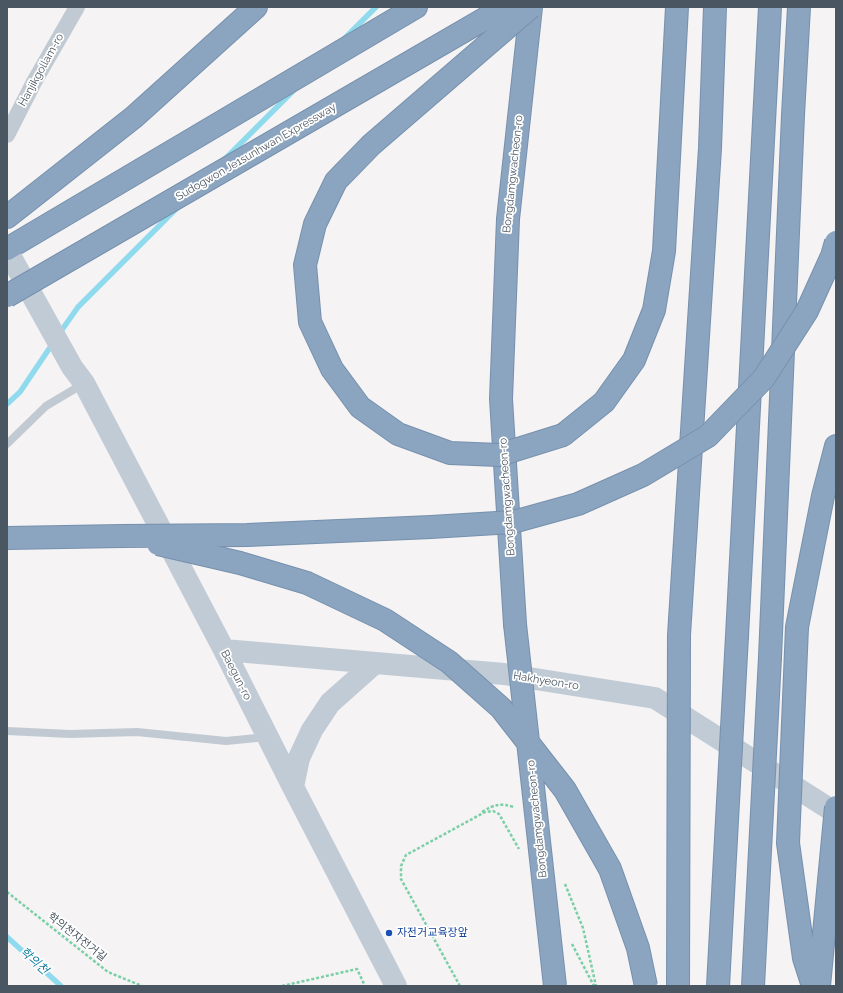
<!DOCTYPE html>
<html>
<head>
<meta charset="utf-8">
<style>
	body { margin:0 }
	#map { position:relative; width:843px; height:993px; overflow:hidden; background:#f5f3f3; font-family:Raleway,sans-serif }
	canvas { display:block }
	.frame { position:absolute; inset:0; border:8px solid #4a5661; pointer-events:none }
</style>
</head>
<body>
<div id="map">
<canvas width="843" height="993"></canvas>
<div class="frame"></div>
</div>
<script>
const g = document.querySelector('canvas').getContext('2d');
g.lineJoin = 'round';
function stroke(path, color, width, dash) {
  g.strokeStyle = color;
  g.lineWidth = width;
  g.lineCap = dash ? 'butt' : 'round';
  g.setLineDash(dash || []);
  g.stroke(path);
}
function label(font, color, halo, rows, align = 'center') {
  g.font = font + ' Raleway,"Noto Sans KR",sans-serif';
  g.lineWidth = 3.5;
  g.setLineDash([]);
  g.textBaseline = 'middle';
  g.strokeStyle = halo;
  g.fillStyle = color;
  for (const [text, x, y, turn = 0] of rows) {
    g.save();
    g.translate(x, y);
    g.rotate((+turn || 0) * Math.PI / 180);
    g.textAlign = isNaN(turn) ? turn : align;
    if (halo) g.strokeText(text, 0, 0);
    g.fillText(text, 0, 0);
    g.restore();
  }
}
const stream = new Path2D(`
	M345,38L376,7
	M225,159L293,91
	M59,334L78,307L176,209
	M7,404L20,392L53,343
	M7,937L61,986`);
const path = new Path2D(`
	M482,812C495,804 500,803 514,807
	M565,884L583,928L596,986
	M7,892L108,972L142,986
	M572,944L594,986
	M282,986L357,969L365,986
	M460,986L401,879V866L406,855L485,812L493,811L499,814L519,849`);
const lane = new Path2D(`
	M7,444L46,406L83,384
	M7,731L70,734L137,732L226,741L267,737`);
const street = new Path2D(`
	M7,135L34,82L77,7`);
const secondary = new Path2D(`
	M7,250L72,367L84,383L224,650L293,787L396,986
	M224,650L504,674L655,698L836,813
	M293,787L299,758L312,730L330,703L375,663`);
const highway = new Path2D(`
	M7,217L134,117L256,7
	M7,249L416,7
	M563,435L604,402L634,360L654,310L664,251L677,7
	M7,538L122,536
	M515,624L501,399L508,219L531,7
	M797,627L823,496L836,446
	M679,635L710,148L715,7
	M737,636L770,7
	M770,657L793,115L799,7`);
const highwayBridge = new Path2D(`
	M531,7L371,145L336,181L315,224L305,265L310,322L332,369L360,407L398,434L450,453L499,455L563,435
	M7,296L505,7
	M122,536L247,535L431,527L513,522L578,504L643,475L708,436L764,378L807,311L832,256L836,242
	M158,544L240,563L307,583L385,620L449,662L501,708L565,790L610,869L638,948L646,986
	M515,624L555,986
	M797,627L788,843L804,958L813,986
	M678,986L679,635
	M718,986L737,636
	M753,986L770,657
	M819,986L836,807`);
const markers = [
	[389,933,4,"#1a4fb4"]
];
const streetNames = [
	["Hanjikgollam-ro",41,70,-61],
	["Sudogwon Je1sunhwan Expressway",256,152,-30],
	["Bongdamgwacheon-ro",513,174,-84],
	["Bongdamgwacheon-ro",507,497,-94],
	["Baegun-ro",236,675,63],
	["Hakhyeon-ro",546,681,9],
	["Bongdamgwacheon-ro",537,819,-96],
	["학의천자전거길",77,937,38]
];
const transitNames = [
	["자전거교육장앞",397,933]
];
const waterNames = [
	["학의천",34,961,42]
];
stroke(stream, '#90daee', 5.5);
stroke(highway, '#7690ad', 24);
stroke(path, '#7ad0a6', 2.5, [3, 2]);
stroke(lane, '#c1cad2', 8);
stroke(street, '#c1cad2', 16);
stroke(secondary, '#c1cbd6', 22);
stroke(highway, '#8ba5c1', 22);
stroke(highwayBridge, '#7690ad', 24, []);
stroke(highwayBridge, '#8ba5c1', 22);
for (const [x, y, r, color] of markers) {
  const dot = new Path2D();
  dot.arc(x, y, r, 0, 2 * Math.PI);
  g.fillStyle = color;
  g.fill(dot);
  stroke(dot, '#fff', 1.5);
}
label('11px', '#4a5661', '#fff', streetNames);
label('11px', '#164399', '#fff', transitNames, 'left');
label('italic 12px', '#0c7c9b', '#fff', waterNames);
</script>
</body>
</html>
